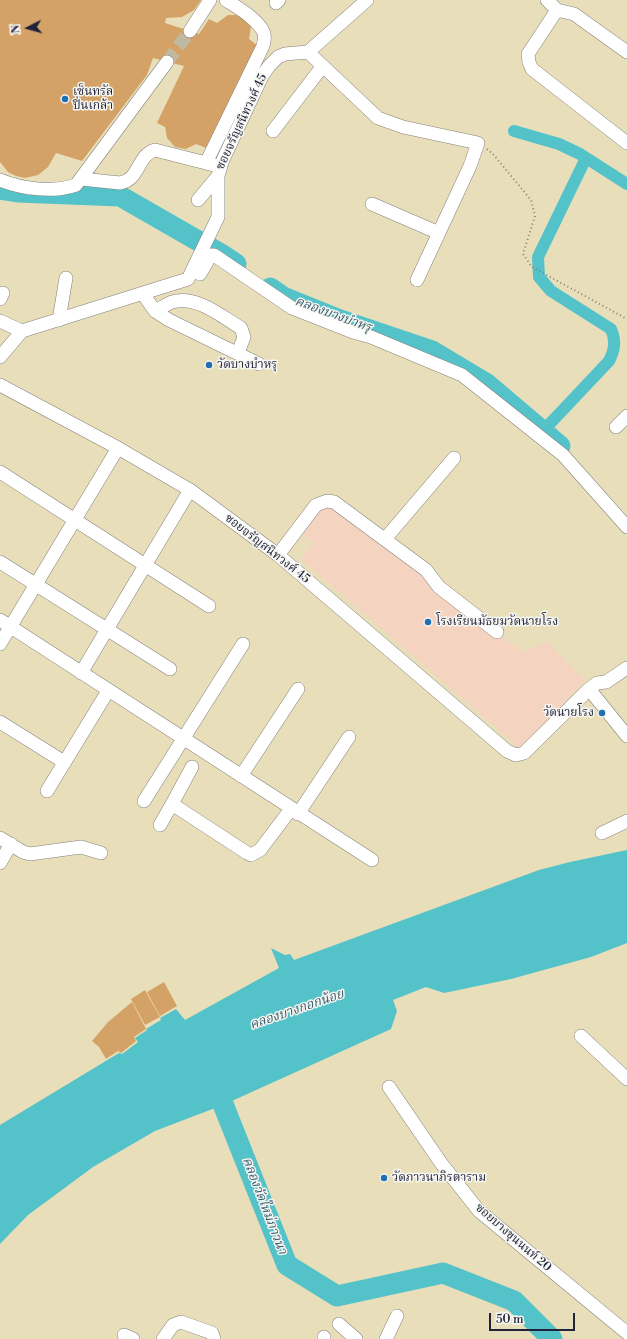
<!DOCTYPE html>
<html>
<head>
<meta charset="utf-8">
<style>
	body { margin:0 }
	#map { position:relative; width:627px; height:1339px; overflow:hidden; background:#e8dfba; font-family:"Libre Bodoni",serif }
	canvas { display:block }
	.north { position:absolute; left:8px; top:8px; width:40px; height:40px; -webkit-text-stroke:3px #f6f6f2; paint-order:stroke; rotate:264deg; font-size:11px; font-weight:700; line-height:16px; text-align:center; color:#22223b }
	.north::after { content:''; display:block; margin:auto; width:14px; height:18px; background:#22223b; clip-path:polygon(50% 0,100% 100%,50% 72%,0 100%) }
	.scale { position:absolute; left:489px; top:1313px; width:86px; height:18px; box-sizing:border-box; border:2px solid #22223b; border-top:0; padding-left:5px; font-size:12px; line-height:14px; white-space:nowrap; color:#22223b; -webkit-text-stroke:3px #f6f6f2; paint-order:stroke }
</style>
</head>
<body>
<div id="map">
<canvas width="627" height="1339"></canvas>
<div class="north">N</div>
<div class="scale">50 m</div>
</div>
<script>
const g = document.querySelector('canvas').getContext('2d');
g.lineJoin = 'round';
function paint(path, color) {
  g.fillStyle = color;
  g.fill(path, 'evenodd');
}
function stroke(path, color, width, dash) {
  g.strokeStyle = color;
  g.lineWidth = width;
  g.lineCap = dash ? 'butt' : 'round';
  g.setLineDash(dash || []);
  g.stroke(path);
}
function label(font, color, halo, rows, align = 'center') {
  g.font = font + ' "Libre Bodoni","Noto Serif Thai",serif';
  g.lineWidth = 3;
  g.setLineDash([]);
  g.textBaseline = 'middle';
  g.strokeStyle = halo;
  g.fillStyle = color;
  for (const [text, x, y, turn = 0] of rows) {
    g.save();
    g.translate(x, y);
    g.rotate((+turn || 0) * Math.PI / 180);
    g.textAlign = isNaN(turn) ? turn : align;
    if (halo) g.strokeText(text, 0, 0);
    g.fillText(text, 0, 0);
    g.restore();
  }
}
const built = new Path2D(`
	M332,504L497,634L524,652L546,641L585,680L521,749L301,559L314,543L300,532L322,505Z`);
const water = new Path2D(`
	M627,850V943L591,957L511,979L444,993L426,987L393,1000L397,1011L391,1029L223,1105L155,1131L93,1167L28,1215L0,1244V1125L119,1053L122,1054L138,1042L135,1038L147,1030L146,1029L161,1020L160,1018L176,1009L185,1020L279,968L271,948L285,955L290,954L294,960L539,870L570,862Z`);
const canal = new Path2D(`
	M514,131L559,144L580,154L627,184
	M543,431L609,361C615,349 616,341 611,329L551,291L539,277L538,257L586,158`);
const river = new Path2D(`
	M0,189L18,192L120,196L221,254L236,264
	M270,288L283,297L340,320L432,351L487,384L560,446
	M213,1079L287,1265L337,1296L443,1273L514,1301L552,1339`);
const building = new Path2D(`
	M0,0H201L194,10L182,17L166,18L165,23L199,34L209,19L217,23L228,15H242L251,27L249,39L257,45L206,148L196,144L186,149L175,147L167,138L165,127L157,123L184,66L153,58L147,75L82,161L56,153L48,167L38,175L25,178L16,176L8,172L0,162Z
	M164,982L177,1006L160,1016L147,992Z
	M145,990L160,1017L145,1025L131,999Z
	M132,1002L146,1029L134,1037L136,1041L121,1053L118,1051L106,1059L99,1047L92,1041L108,1022Z`);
const minorTunnel = new Path2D(`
	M167,62L190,31`);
const path = new Path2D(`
	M487,149L493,154L531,200L535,216L523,254L532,267L627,319`);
const minor = new Path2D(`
	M547,0L557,10
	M276,3L279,0
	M557,10L528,54L529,62L532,69L627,143
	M557,10L574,14L627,52
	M190,31L210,0
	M308,52L378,118L403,127L478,143L470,166L417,280
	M273,131L322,67
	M206,163L263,46C264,41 266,36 263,31C256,18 238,8 226,0
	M81,179L120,183C140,180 137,155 155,150L214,165
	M0,180C22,189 53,193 76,185L167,62
	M198,200L218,176
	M372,204L439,233
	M200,274L211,255H214L292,308L353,332L371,337L462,375L563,455L627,527
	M143,294L155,311L169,320L259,364
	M0,299L3,293
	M155,311C161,308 167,304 172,302C197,295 221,316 241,328L244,337L238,353
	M59,320L66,278
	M0,321L22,331
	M0,357L22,331L188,279L218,217V176L222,162L262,76L269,66L278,57L285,54L308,52L367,0
	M0,385L118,448L190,490L278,555L507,751L516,755L524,753L589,689L627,736
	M616,427L627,416
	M0,472L209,606
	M385,539L454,458
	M278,555L316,505L327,501L334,502L426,570L439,587L497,632
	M0,562L170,669
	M0,620L372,860
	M0,644L118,448
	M81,673L190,490
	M589,689L597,683L606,682L627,668
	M0,722L64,762
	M192,767L172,804L247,853L251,855L260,850L291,809
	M241,776L298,689
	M47,791L108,691
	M144,801L243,644
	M298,814L349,737
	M160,825L172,804
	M602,833L627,821
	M0,838L23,852L30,854L81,847L101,853
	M0,863L11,844
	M581,1036L627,1079
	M389,1087L441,1163L479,1211L627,1333
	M339,1324L356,1339
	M124,1335L133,1339
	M163,1339L173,1325L181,1322L212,1333L214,1339
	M324,1339V1337
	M386,1339L397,1316`);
const markers = [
	[65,99,4,"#1f6fb2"],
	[209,365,4,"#1f6fb2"],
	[428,622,4,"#1f6fb2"],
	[602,713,4,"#1f6fb2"],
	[384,1178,4,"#1f6fb2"]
];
const poiNames = [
	["เซ็นทรัล",73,92],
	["ปิ่นเกล้า",73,106],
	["วัดบางบำหรุ",217,365],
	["โรงเรียนมัธยมวัดนายโรง",436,622],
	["วัดนายโรง",594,713,"right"],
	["วัดภาวนาภิรตาราม",392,1178]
];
const streetNames = [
	["ซอยจรัญสนิทวงศ์ 45",242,122,-65],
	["ซอยจรัญสนิทวงศ์ 45",267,549,38],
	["ซอยบางขุนนนท์ 20",513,1238,41]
];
const waterNames = [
	["คลองบางบำหรุ",333,315,20],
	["คลองบางกอกน้อย",297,1010,-19],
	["คลองวัดใหม่ภาวนา",264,1206,69]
];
paint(built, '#f5d3c1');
paint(water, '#54c2c9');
stroke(canal, '#54c2c9', 12);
stroke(river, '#54c2c9', 21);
paint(building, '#d4a267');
stroke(minorTunnel, '#c0b9a1', 13, [13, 6]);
stroke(minor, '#85807a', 14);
stroke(path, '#85807a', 2, [1, 3]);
stroke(minor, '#fff', 13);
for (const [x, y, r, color] of markers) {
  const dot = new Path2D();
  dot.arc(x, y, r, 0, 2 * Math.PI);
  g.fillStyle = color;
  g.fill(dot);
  stroke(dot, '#f6f6f2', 1.5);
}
label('12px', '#22223b', '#f6f6f2', poiNames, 'left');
label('12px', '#22223b', '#f6f6f2', streetNames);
label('italic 13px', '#345a6d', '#f6f6f2', waterNames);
</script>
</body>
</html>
